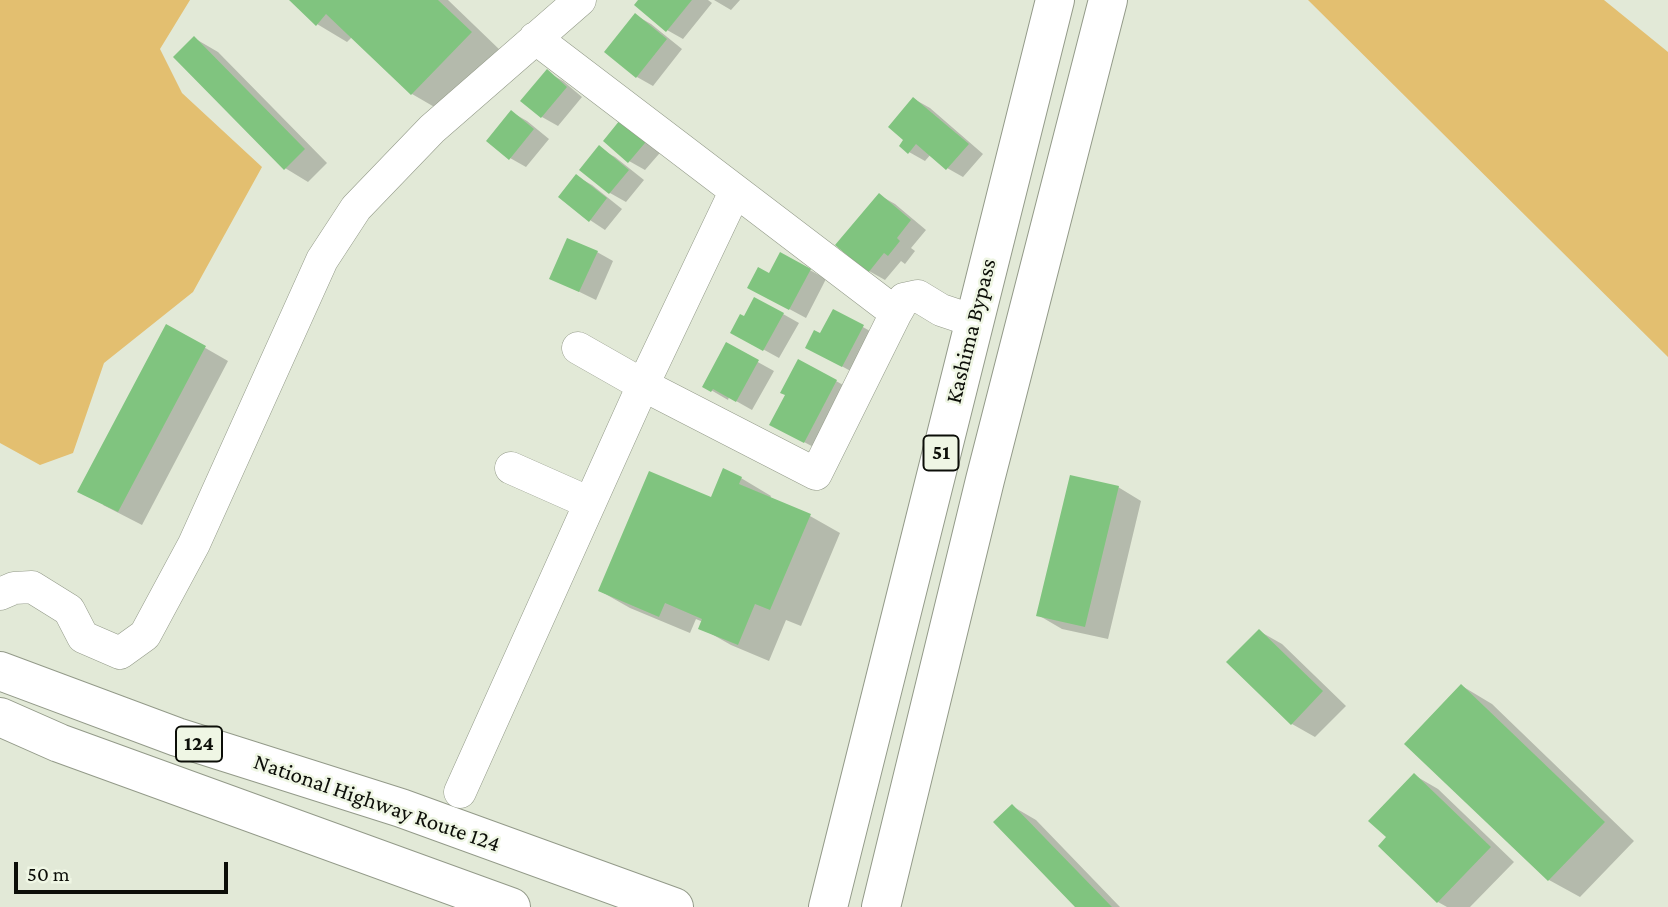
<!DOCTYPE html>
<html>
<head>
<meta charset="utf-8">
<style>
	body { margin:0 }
	#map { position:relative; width:1668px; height:907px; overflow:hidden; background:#e2e9d7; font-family:"Crimson Pro",serif }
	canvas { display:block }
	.scale { position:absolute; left:14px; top:862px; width:214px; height:32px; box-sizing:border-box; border:4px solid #0c0e08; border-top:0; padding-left:9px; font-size:21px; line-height:24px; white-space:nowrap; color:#0c0e08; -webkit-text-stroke:5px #eff6e4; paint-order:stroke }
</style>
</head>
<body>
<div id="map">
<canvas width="1668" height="907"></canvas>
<div class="scale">50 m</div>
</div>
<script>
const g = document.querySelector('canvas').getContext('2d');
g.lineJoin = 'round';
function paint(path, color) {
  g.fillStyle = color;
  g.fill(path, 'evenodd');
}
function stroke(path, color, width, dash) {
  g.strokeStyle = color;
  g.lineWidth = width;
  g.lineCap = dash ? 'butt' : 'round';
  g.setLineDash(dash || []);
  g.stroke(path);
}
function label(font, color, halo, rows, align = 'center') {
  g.font = font + ' "Crimson Pro",serif';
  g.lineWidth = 5;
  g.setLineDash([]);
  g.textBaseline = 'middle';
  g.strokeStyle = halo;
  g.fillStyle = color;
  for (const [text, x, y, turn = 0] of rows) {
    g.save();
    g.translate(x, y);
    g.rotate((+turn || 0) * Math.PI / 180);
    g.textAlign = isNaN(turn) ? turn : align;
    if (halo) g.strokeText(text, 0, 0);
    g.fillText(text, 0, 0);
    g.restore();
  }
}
const green = new Path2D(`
	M0,0H190L160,49L182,93L262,167L193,292L104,363L73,453L40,465L0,443Z
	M1308,0H1604L1668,52V357Z`);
const shadow = new Path2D(`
	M292,0H448L501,51L443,112L412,94L352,37L347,42L317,24Z
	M641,0H708L712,3L683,39L667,30Z
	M714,0H740L731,10Z
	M635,15L651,24L682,49L653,86L637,77L606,52Z
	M194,38L218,52L327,163L308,182L285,168Z
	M547,72L563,81L582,97L558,126L542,117Z
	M914,99L930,108L983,154L963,177L947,168L931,154L925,161L909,152L906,140Z
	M511,112L527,121L549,139L526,167L510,158Z
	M624,117L665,147L645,170L629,161Z
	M599,148L615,157L644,180L626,202L610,193Z
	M576,176L592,185L622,209L605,230L590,220Z
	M879,195L895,204L926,230L911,248L915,251L905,264L901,261L885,280L869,271Z
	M597,252L613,261L596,300L551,278Z
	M781,254L826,279L806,318L765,296L770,275Z
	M834,311L879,336L858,375L823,356L821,335Z
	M783,314L799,323L779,358L748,341Z
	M167,326L228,361L142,525L103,505Z
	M727,345L774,371L752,410L729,397L728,400L704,386Z
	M836,381L852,390L821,451L787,433Z
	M741,478L771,496L770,499L810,516L840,533L801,626L786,620L769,661L731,645L701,628L703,622L696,619L690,633L630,608L600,591Z
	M1118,487L1141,501L1108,639L1062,629L1038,615Z
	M1259,631L1282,644L1346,706L1315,737L1292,724Z
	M1462,686L1492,704L1634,841L1580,897L1549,880L1407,744Z
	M1414,775L1438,789L1514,862L1470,907H1447L1438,902L1380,846L1388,837Z
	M1012,806L1036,820L1120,907H1077Z`);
const building = new Path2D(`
	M289,0H438L472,32L411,95L326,14L316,26Z
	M638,0H692L666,32L634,5Z
	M635,13L667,39L636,78L604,52Z
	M194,36L305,149L284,170L173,57Z
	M547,69L567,87L541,118L520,101Z
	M913,97L969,144L946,170L916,144L908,154L899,146L903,140L888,127Z
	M511,110L534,129L509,160L486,141Z
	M624,115L650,137L628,163L603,141Z
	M599,145L629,170L609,194L579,170Z
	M576,174L607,198L589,222L558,197Z
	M879,193L911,220L897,238L900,241L888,256L884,253L868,273L835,245Z
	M567,238L598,251L579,292L549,279Z
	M780,252L811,269L789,310L747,288L758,267L769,273Z
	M754,297L784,313L763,351L730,333L740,314L744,316Z
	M833,309L864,325L842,367L805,348L814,330L820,333Z
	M166,324L206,346L118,512L77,492Z
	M726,342L759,360L736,402L713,389L711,392L702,387Z
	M798,359L837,380L804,443L769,425L785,395L780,393Z
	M723,468L742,477L739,484L811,514L770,610L755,604L738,645L698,629L702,619L665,603L659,617L598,591L649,471L711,497Z
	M1070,475L1119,486L1085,627L1036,616Z
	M1259,629L1323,691L1291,725L1226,662Z
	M1461,684L1605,822L1548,881L1404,744Z
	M1414,773L1491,847L1437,903L1378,846L1386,837L1368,821Z
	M1012,804L1112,907H1075L993,822Z`);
const minor = new Path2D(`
	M535,38L896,313L816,474L643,385L578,348
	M896,313L904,299L918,296L941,310L974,321
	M511,468L590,503
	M0,594L14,588L32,587L69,610L83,637L120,653L145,635L194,544L322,260L356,208L432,129L580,0
	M460,792L643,385L731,200`);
const highway = new Path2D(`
	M0,671L177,737L401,808L674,907
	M0,717L59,743L511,907
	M828,907L1055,0
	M881,907L985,480L1108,0`);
const shields = [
	[941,453,35],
	[199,744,46]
];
const shieldNames = [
	["51",941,453],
	["124",199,744]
];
const streetNames = [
	["Kashima Bypass",971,331,-76],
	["National Highway Route 124",377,803,19]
];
paint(green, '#e3bf70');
paint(shadow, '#0003');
paint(building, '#80c47f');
stroke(minor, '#939a89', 33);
stroke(highway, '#939a89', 40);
stroke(minor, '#fff', 32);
stroke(highway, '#fff', 38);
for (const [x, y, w] of shields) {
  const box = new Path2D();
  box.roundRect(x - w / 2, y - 17.5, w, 35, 5);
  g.fillStyle = '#eff6e4';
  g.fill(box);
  stroke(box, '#0c0e08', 2);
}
label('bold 21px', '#0c0e08', null, shieldNames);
label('23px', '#0c0e08', '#eff6e4', streetNames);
</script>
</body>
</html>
